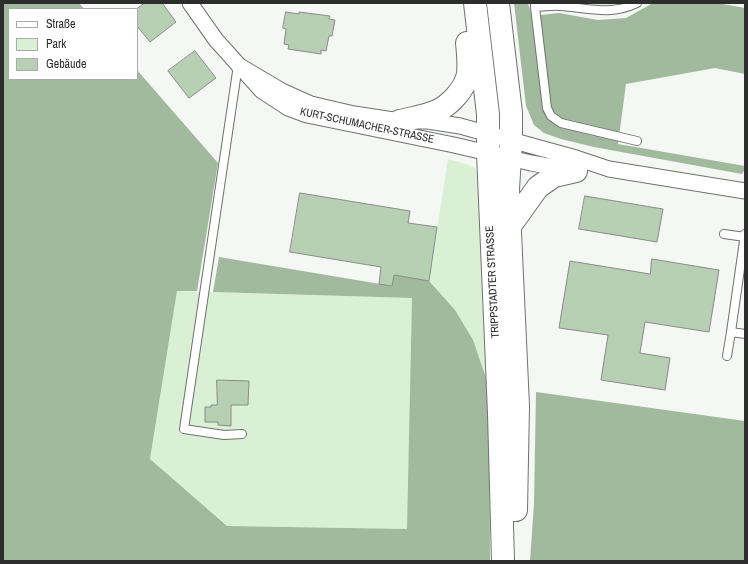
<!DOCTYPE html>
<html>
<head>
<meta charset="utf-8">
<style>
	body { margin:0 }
	#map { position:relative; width:748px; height:564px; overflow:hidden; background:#f4f7f3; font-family:"Archivo Narrow",sans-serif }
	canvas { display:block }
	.frame { position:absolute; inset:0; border:4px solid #2c2d2c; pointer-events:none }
	.legend { position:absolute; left:8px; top:8px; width:130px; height:72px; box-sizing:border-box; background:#fff; border:1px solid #ababab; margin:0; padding:5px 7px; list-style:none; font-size:12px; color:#2c2d2c }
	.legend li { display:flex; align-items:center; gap:8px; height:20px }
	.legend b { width:20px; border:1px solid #ababab }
</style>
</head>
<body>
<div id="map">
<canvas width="748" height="564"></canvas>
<div class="frame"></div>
<ul class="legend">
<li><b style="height:5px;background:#fff"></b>Straße</li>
<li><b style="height:11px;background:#d9f0d5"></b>Park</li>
<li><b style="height:11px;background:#b7cfb2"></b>Gebäude</li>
</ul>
</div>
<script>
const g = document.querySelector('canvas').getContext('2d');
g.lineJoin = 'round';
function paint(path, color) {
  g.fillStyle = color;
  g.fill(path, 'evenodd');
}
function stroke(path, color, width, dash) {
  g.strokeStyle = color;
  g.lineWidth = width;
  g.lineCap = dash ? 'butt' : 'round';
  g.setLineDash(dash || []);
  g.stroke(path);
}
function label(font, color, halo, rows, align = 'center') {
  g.font = font + ' "Archivo Narrow",sans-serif';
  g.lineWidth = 3;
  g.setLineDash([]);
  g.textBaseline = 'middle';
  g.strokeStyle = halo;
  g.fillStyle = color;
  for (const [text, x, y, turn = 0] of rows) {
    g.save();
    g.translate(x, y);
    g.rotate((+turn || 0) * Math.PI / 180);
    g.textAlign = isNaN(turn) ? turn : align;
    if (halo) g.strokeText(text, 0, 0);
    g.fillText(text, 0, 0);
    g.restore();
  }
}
const green = new Path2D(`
	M583,3H629L614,7Z
	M448,159L466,164L475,168L480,179L489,387L429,281Z
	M177,291L412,298L408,529L227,526L150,459Z`);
const forest = new Path2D(`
	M3,3H79L84,9H9V79H137V70L218,163L197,291H177L150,459L227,526L407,529L412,298L213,292L219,257L392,286L394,275L429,281L455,310L473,340L489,387L490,561H3Z
	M514,3H528L532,16L559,13L598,20L626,18L653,3H717L745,8V74L715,68L626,84L618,144L745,166V169L742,174L594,147L561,139L544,133L534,125L526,106Z
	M536,392L745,421V561H530L534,504Z`);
const building = new Path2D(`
	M145,3H162L176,22L150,42L137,26V9Z
	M286,12L299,14V12L330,16L329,19L335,20L332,36H329L326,51L321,50V54L288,49L289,45L284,44L286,29L283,28Z
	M195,51L216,78L189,98L168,71Z
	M300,193L410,211L408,223L437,227L429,281L394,275L392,286L379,284L381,267L290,252Z
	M585,196L663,209L657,242L579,229Z
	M652,259L719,270L709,332L645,322L640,353L670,358L665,390L601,380L608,335L559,328L570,261L650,274Z
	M217,380L249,381L248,405H231V426L218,425V422H205V407H211V405H217Z`);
const lane = new Path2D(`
	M535,3V7C544,7 552,5 560,6C589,8 610,16 637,3
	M535,7L547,108L551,116L561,123L637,141
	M238,65L184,429L224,435L242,434
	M724,234L745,237
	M745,234L731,332L745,334
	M727,356L731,332`);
const street = new Path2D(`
	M190,3L216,40L262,91L288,108L307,115L454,145L531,163L569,170
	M238,65L282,91L311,104L354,114L400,121H428L460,126L576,158L609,169L745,191`);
const secondary = new Path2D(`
	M475,3L488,114V153L499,413L503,561
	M498,3L511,113V140L508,189L518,406L516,510
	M400,121C412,118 426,116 437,111C450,105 465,89 468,74C469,64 468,52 467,43
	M510,226L538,187L554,176L576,171`);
const streetNames = [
	["KURT-SCHUMACHER-STRASSE",367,126,12],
	["TRIPPSTADTER STRASSE",493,282,-93]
];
paint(green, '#d9f0d5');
paint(forest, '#a1b99d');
paint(building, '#b7cfb2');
stroke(building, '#898c88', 1);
stroke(lane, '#6f726f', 10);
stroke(street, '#6f726f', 17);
stroke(secondary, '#6f726f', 24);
stroke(lane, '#fff', 8);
stroke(street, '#fff', 15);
stroke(secondary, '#fff', 22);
label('11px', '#2c2d2c', '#fff', streetNames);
</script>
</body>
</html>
